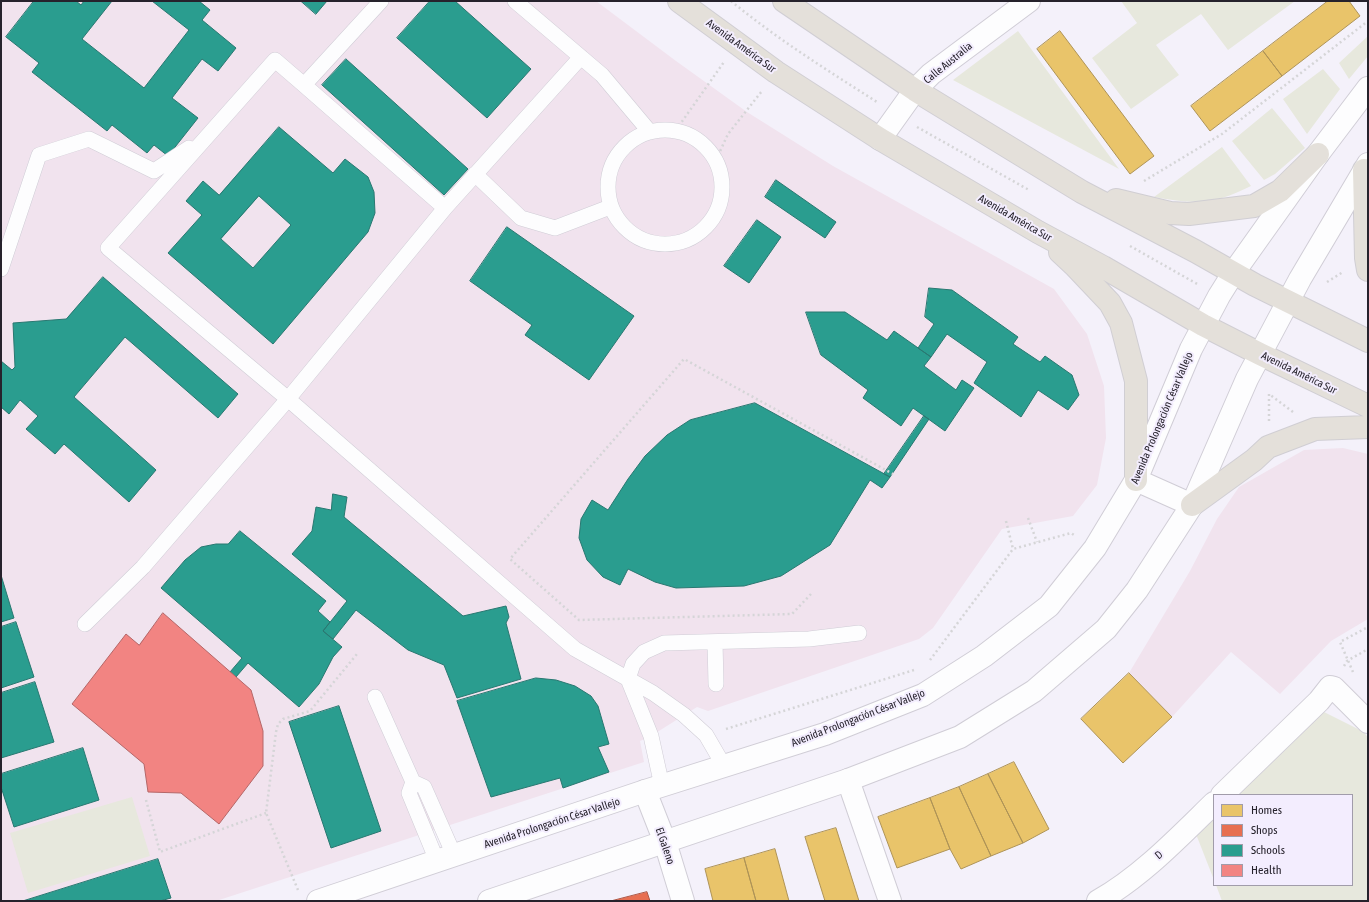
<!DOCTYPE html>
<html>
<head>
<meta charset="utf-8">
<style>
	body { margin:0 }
	#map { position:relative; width:1369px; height:902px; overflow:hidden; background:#f4f1fa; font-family:"Asap Condensed",sans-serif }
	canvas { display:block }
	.frame { position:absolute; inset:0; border:2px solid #26222c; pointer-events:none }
	.legend { position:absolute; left:1213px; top:794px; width:140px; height:92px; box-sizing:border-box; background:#f3edfe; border:1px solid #a19caa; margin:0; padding:5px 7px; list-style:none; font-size:12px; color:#26222c }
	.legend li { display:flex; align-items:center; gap:8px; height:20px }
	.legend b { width:20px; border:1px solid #a19caa }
</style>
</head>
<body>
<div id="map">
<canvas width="1369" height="902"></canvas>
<div class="frame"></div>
<ul class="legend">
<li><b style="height:11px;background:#e9c46a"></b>Homes</li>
<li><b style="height:11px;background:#e76f51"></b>Shops</li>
<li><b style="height:11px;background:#2a9d8f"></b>Schools</li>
<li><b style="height:11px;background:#f28482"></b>Health</li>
</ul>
</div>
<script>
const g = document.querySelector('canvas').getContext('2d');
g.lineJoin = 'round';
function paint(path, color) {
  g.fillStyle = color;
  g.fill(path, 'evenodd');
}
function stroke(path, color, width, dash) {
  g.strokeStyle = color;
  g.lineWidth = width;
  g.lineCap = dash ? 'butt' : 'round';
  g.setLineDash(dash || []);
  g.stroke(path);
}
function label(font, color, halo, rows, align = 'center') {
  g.font = font + ' "Asap Condensed",sans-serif';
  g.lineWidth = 4;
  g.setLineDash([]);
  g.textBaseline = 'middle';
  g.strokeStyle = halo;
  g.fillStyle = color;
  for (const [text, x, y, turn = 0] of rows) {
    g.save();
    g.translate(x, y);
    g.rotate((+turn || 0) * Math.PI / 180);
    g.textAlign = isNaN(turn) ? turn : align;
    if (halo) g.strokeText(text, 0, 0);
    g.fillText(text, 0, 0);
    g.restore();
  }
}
const education = new Path2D(`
	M1,1H596L676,61L747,112L833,166L1054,289L1087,334L1104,386L1106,438L1097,485L1073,516L1002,529L933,628L919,639L708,711L697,707L651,736L640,741L644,762L216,901H1Z
	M1343,448L1368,454V619L1331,641L1280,694L1231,652L1172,717L1129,673L1190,571L1217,519L1239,487L1304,450Z`);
const green = new Path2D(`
	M1121,1H1295L1228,50L1201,14L1156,45L1179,75L1131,109L1092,58L1137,23Z
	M1018,31L1119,169L953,80Z
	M1368,36V56L1349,79L1339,63Z
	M1323,69L1340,89L1307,134L1283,99Z
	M1272,108L1305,148L1275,174L1264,180L1232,141Z
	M1222,147L1251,186C1242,190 1232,195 1222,198C1201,205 1176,201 1154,197Z
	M1322,711L1364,732L1368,738V901H1222L1216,885H1352V795H1227Z
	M132,797L150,856L28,893L10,833Z
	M1214,807V880L1194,829Z`);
const homes = new Path2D(`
	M1328,1H1349L1360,16L1282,76L1263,51Z
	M1060,31L1154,156L1130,174L1037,49Z
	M1263,51L1282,76L1210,131L1191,106Z
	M1129,673L1172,717L1123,763L1081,719Z
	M1014,762L1049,829L1023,843L988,774Z
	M988,774L1023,843L991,856L959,787Z
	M959,787L991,856L961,869L950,849L930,798Z
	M930,798L950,849L897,868L878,817Z
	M836,828L859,901H825L805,837Z
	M775,849L789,901H756L744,858Z
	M744,858L756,901H713L705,869Z`);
const shops = new Path2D(`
	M647,892L650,901H611Z`);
const schools = new Path2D(`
	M34,1H76L81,5L84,1H112L82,39L144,88L189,30L152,1H199L210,10L202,20L236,48L218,71L202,59L172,98L198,118L168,156L154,145L147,153L112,125L107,131L32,72L39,63L6,37Z
	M301,1H327L316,14Z
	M430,1H455L531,69L487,118L397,38Z
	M346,59L468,169L444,195L322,85Z
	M279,127L333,173L345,159L368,177L374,192L375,213L368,232L273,344L168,253L202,215L186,201L203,181L219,195ZM259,196L291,225L253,268L221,239Z
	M776,180L836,222L825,238L765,197Z
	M757,220L781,237L749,283L724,266Z
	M507,227L634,316L589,380L525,335L532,325L470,281Z
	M103,277L238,394L218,418L125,337L74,397L156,470L129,502L64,444L55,454L26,429L38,416L20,400L9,414L1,407V361L12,370L15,367L13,323L66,319Z
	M929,288L952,290L1018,337L1013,344L1040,362L1045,356L1072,375L1079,395L1068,410L1038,390L1021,417L974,383L987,362L947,334L931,357L918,348L934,324L925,317Z
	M806,312H845L887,340L894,331L931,357L924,366L956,390L962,380L974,388L945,431L913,408L901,426L863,398L868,390L821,355Z
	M755,403L890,477L882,488L870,480L830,545L781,576L744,586L676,588L655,582L628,569L620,585L603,577L587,560L579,538L581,519L592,500L608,510L628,479L645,456L667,435L690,420Z
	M924,416L929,419L890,477L884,474Z
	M333,494L347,497L344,517L463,616L506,606L509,617L506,623L521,679L457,698L444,665L408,650L356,610L333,639L323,631L347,601L292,554L312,531L316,507L331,510Z
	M240,531L326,601L318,611L330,622L323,631L342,647L333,657L319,684L299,707L248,663L236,677L230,672L242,658L161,588L185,560L201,547L216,544H228Z
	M1,575L14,618L1,622Z
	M16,622L34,677L1,688V627Z
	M536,678L556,680L575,686L591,696L598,706L609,744L598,747L609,772L563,788L560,778L491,797L457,701Z
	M35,682L54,742L1,758V693Z
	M339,706L381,831L331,848L289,722Z
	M83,748L99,800L14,827L1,787V774Z
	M158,859L171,898L160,901H23Z`);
const health = new Path2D(`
	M163,613L251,690L263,731V766L219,824L181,793L148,792L144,764L72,704L126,634L139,645Z`);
const path = new Path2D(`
	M731,1C777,39 827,70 877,102
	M917,127L1029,190
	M676,130L724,62
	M716,160L728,134L762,91
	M1144,181L1222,134L1368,21
	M1130,246L1199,285
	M1327,282L1343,272
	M1269,421V394L1293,412
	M1028,518L1037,542
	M1006,521L1013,549
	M811,594L792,614L579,620L510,559L684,359L893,474
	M930,660L1013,549L1071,533L1074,535
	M1344,666L1347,661L1368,649
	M1353,672L1340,642L1368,627
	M726,729L914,670
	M146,800L160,852L266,813
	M298,890L266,813L276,732L278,724L283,719L310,711L357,654`);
const lane = new Path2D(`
	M381,1L304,85L275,60L108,248L288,399L575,649L653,693L684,715L706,735L724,766
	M515,1L602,75L649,131
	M304,85L445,208
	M608 187a57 57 0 1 1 114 0a57 57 0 1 1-114 0Z
	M475,174L521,218L555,228L610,207
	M1,269L39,155L89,139L154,171L189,148
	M85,624L143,567L288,399L445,208L581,57
	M715,642L716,684
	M375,697L413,782L424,787L454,855
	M413,782L409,793L437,861
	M662,786L651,736L628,679L633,664L644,652L664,643L809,639L859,633`);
const street = new Path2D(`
	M880,139L915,90L931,74L1029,1
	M848,780L890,901
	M645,791L665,842L683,901
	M1222,795L1319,701L1330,687L1334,688L1368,722
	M1098,901C1141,877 1179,837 1214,803`);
const secondary = new Path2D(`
	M1136,480L1192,505
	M318,901L645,791L825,734L923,695L984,656L1049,606L1095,548L1136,480L1191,349L1219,296L1234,272L1318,154L1368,88
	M489,901L848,780L960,737L1034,691L1106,629L1137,590L1192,505L1247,379L1300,279L1368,164`);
const primary = new Path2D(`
	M679,1L776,72L880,139L1038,232L1103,267L1203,325L1260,354L1368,406
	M784,1L915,90L1082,192L1195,251L1255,285L1368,341
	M1364,170L1366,258L1368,270
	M1116,200L1170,213L1189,214L1254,206L1280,191L1318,154
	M1060,252L1075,266L1110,303L1121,323L1136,381V480
	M1192,505L1254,460L1268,447L1315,429L1368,427`);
const streetNames = [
	["Avenida América Sur",741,46,36],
	["Calle Australia",948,63,-39],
	["Avenida América Sur",1015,218,30],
	["Avenida América Sur",1299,373,26],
	["Avenida Prolongación César Vallejo",1162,418,-67],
	["Avenida Prolongación César Vallejo",858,718,-21],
	["Avenida Prolongación César Vallejo",552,823,-18],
	["El Galeno",665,846,71],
	["D",1159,855,-40]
];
paint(education, '#f1e3ee');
paint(green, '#e7e8dd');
paint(homes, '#e9c46a');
stroke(homes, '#ae9357', 1);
paint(shops, '#e76f51');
stroke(shops, '#ad5846', 1);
paint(schools, '#2a9d8f');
stroke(schools, '#297871', 1);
paint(health, '#f28482');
stroke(health, '#b56768', 1);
stroke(lane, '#d0cdd6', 16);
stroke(street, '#d0cdd6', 24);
stroke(secondary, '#d0cdd6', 24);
stroke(primary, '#d0ced3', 24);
stroke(path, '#d5d5d7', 2.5, [2, 3]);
stroke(lane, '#fdfdfe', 15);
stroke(street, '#fdfdfe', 22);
stroke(secondary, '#fdfdfe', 22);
stroke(primary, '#e4e0da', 22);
label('11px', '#26222c', '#f3edfe', streetNames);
</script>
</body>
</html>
